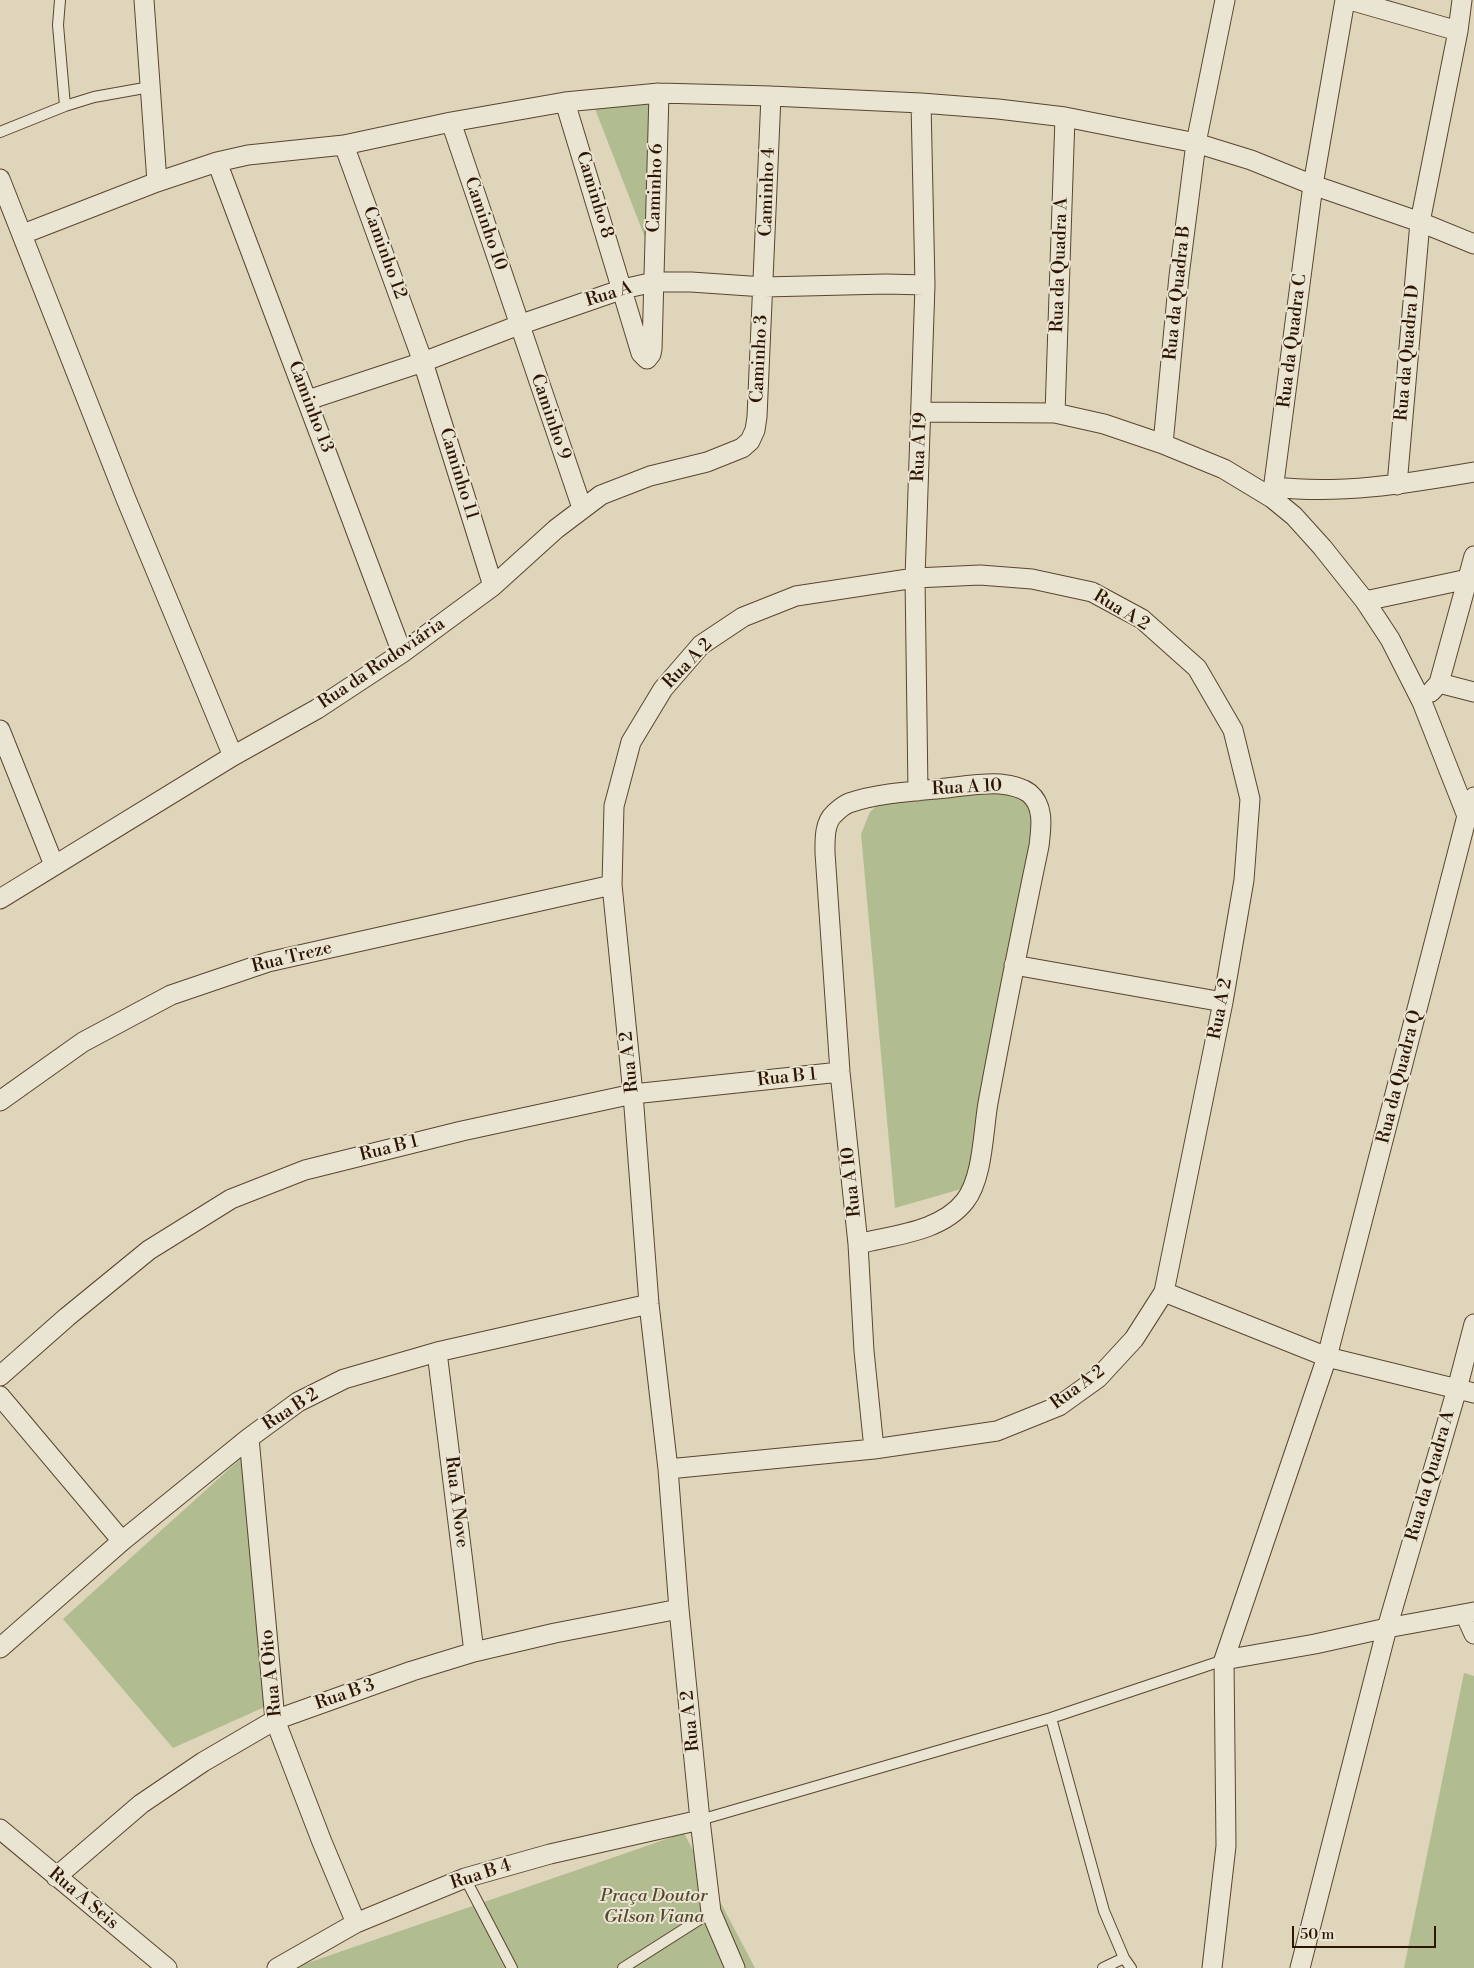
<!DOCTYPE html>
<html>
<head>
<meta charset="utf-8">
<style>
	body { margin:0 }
	#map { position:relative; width:1474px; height:1968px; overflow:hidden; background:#dfd5ba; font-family:"Libre Bodoni",serif }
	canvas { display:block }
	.scale { position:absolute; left:1292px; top:1926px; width:144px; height:22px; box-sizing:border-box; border:2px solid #2e1501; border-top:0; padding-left:6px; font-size:15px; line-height:18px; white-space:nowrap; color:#2e1501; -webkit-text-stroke:4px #eae4d2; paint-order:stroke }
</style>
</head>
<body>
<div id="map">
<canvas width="1474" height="1968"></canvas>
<div class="scale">50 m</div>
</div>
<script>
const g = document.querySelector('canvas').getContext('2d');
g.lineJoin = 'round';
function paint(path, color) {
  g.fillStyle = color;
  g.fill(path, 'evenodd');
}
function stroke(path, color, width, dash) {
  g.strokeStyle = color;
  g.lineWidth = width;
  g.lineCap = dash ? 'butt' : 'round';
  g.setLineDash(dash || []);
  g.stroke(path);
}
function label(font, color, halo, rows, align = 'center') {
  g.font = font + ' "Libre Bodoni",serif';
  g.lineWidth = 4;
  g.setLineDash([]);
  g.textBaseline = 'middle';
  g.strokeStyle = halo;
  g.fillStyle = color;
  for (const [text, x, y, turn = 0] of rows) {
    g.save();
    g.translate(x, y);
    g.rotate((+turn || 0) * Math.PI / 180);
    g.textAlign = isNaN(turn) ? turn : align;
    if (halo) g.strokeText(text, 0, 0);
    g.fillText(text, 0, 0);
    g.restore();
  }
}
const green = new Path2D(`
	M652,102L651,253L595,109Z
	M1016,791L1041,817L968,1187L895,1208L861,834L870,812L880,803Z
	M248,1452L269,1705L173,1748L63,1619Z
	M1464,1673L1474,1676V1968H1404Z
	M684,1833L755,1968H293Z`);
const service = new Path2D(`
	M60,0L58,25L65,106
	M0,132L65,106L94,97L150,87
	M1051,1718L1104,1911L1124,1958L1131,1968
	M700,1820L1051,1718L1224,1660
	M465,1878L512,1968
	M623,1968L711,1912
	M1103,1968L1124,1958`);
const minor = new Path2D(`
	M144,0L157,182
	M1350,0L1458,31
	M565,102L641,353L647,359L651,354L652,349L659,93
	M451,122L582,508
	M344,145L423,362L493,586
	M217,162L402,653
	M0,179L126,499L233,756
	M23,234L157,182L217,162L248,155L344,145L451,122L565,102L659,93L771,96L921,103L998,109L1065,117L1196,143L1251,160L1313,185L1420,222L1474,244
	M308,400L423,362L519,325L623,289L654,282H691L764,287L886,284L925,285
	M921,412L1055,413L1104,424L1163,444L1224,469L1272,498L1294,516L1322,547L1365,601L1390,639L1422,702L1467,816L1473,817
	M1055,413L1065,117
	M1163,444L1179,276L1196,143L1225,0
	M1397,485L1420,222L1458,31L1462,0
	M1275,487C1341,495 1409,483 1474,472
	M1272,498L1313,185L1345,0
	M1365,601L1468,579
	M1439,683L1474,556
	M1431,692L1439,683L1474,692
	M0,730L54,865
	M918,791L915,578L925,285L921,103
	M0,899L233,756L317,709L402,653L493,586L556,529L601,495L650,476L707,462L742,448L750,441L755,430L757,417L771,96
	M1014,965L1223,1002
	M0,1101L83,1042L171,995L268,962L612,885
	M858,1244C893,1235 941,1232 965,1201C983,1178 983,1132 988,1103C1004,1017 1021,932 1039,846C1041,828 1045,806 1029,793C1021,787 1010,785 1000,784C983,783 964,786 947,788C916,791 878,793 849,803C844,805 838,810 834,814C824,823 825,841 825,853L840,1072L858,1244L864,1351L874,1449
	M1164,1292L1327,1357L1474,1393
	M437,1352L474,1652
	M0,1376L67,1317L149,1250L231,1199L305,1170L462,1131L633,1094L840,1072
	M0,1396L122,1541
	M249,1438L275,1720L322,1842L356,1923
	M668,1469L874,1449L997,1431L1059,1406L1098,1378L1134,1339L1164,1292L1223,1002L1244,880L1250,799L1233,730L1197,668L1142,619L1092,592L1032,579L980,575L915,578L796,596L743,617L701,645L663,689L631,742L614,806L612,885L633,1094L649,1304L668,1469L679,1609L700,1820L711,1912L735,1968
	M1465,1614L1474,1634
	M0,1648L122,1541L249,1438L298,1402L344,1379L437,1352L649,1304
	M1224,1660L1327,1357L1467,816L1474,797
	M0,1829L167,1968
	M56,1877L141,1804L203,1762L275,1720L412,1671L474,1652L555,1633L679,1609
	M277,1968L356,1923L465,1878L550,1854L700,1820
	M1212,1968L1226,1846L1224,1660L1315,1644L1387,1628L1474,1612
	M1300,1968L1387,1628L1457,1389L1474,1324`);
const streetNames = [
	["Caminho 6",656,188,-88],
	["Caminho 4",768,192,-88],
	["Caminho 8",594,195,73],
	["Caminho 10",485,224,71],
	["Caminho 12",384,253,70],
	["Rua da Quadra A",1060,265,-88],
	["Rua da Quadra B",1178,293,-84],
	["Rua A",609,295,-17],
	["Rua da Quadra C",1293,341,-83],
	["Rua da Quadra D",1408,353,-85],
	["Caminho 3",760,359,-87],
	["Caminho 13",310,407,69],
	["Caminho 9",550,417,71],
	["Rua A 19",920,447,-88],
	["Caminho 11",458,474,73],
	["Rua A 2",1121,611,31],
	["Rua da Rodoviária",382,664,-34],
	["Rua A 2",688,664,-46],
	["Rua A 10",967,788,-3],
	["Rua Treze",292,958,-14],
	["Rua A 2",1221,1009,-79],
	["Rua A 2",630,1062,-96],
	["Rua da Quadra Q",1400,1077,-76],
	["Rua B 1",787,1078,-6],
	["Rua B 1",389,1149,-14],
	["Rua A 10",852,1182,-96],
	["Rua A 2",1078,1388,-36],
	["Rua B 2",291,1410,-33],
	["Rua da Quadra A",1431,1476,-74],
	["Rua A Nove",456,1502,83],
	["Rua A Oito",272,1673,-96],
	["Rua B 3",345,1695,-19],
	["Rua A 2",691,1721,-96],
	["Rua B 4",481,1875,-18],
	["Rua A Seis",83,1899,40]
];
const parkNames = [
	["Praça Doutor",654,1897],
	["Gilson Viana",654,1918]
];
paint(green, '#b1bd91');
stroke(service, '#5a452f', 12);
stroke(minor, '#5a452f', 21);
stroke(service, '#eae4d2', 10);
stroke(minor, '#eae4d2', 19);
label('18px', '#2e1501', '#eae4d2', streetNames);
label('italic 18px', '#55472c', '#eae4d2', parkNames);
</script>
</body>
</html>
